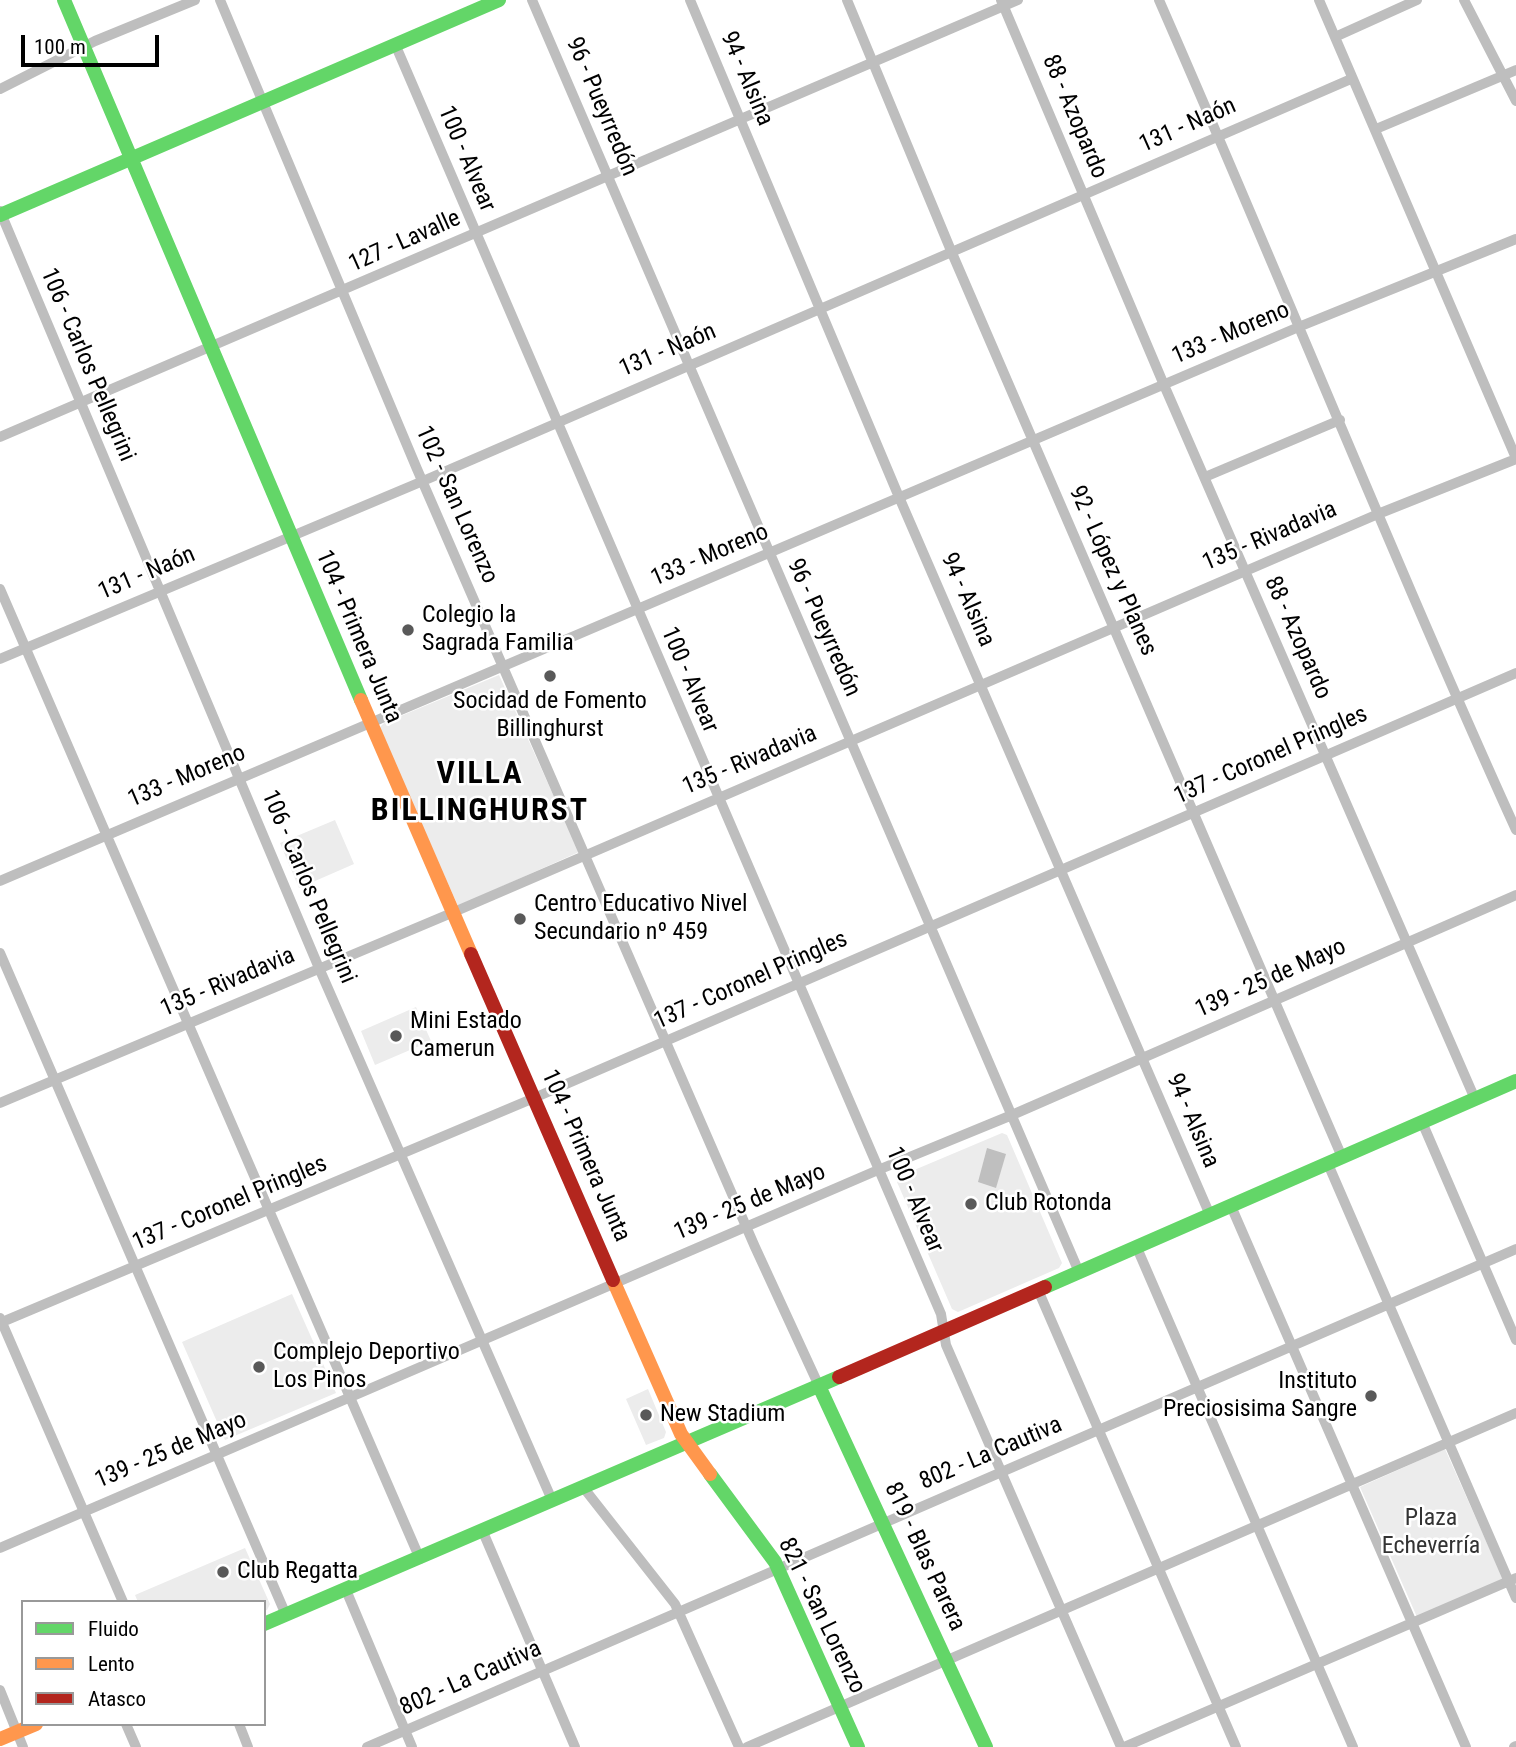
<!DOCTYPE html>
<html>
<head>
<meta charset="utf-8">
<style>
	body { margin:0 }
	#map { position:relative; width:1516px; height:1747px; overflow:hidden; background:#fff; font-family:"Roboto Condensed",sans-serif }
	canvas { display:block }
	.legend { position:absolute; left:21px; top:1600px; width:245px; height:126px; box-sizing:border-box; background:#fff; border:2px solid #999; margin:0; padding:9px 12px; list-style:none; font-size:21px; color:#000 }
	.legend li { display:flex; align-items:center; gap:14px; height:35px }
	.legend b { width:35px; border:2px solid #999 }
	.scale { position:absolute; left:21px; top:35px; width:138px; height:32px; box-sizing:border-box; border:4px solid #000; border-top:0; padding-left:9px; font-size:21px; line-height:24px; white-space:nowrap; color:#000; -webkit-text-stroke:5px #fff; paint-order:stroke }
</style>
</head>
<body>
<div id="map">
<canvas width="1516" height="1747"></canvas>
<ul class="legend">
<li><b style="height:9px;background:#63d668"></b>Fluido</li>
<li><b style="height:9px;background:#ff974d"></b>Lento</li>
<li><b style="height:9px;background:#b3261e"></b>Atasco</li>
</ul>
<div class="scale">100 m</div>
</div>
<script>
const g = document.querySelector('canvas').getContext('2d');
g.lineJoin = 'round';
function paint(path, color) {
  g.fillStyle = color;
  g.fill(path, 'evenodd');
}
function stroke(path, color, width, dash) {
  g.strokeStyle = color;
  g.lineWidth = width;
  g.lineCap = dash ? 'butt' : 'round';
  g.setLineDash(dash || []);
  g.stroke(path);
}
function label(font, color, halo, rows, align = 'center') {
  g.font = font + ' "Roboto Condensed",sans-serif';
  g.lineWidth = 5;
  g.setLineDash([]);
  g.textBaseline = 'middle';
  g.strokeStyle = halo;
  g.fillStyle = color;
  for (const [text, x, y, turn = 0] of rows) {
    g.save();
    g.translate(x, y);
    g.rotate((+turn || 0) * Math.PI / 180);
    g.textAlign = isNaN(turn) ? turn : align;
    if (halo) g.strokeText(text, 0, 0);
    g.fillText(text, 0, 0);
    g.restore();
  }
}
const green = new Path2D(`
	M499,675L579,852L458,906L379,728L384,723Z
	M335,820L354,864L299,888L280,843Z
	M416,1007L431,1041L375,1065L361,1031Z
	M1002,1133L1007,1135L1062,1263L1059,1268L958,1312L952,1309L897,1182L900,1176Z
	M292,1294L336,1393L225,1440L182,1342Z
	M648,1389L666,1432L664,1438L646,1445L626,1399Z
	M1445,1449L1503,1579L1417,1617L1360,1487Z
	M245,1548L270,1604L267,1610L264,1611V1602H138L135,1595Z`);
const water = new Path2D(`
	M987,1148L1006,1154L996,1188L978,1182Z`);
const street = new Path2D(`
	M220,0L417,469L755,1247L819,1386
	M532,0L1079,1272
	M690,0L899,497L1210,1215
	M847,0L952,253L1342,1157
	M1001,0L1164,385L1475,1099
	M1159,0C1280,276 1392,556 1516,830
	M1319,0L1516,458
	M1464,0L1516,101
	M1335,37L1417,0
	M395,44L941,1314L946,1345L1121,1747
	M0,89L95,41L195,0
	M1376,129L1516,70
	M0,211L319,968L552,1500
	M0,437L1018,0
	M1205,477L1340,420
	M0,589L420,1559
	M0,659L423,481L1351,79
	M0,881L1301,326L1516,239
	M0,953L286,1615
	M0,1103L454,912L1378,514L1516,459
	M1422,1122L1516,1340
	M1328,1164L1516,1598
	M1231,1206L1466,1747
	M1137,1248L1353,1747
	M1038,1290L1236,1747
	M0,1318L123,1602
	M0,1323L534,1098L1516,673
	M583,1487L675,1604L739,1747
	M483,1532L575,1747
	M0,1548L878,1170L1012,1115L1516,895
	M346,1590L412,1747
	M0,1690L23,1747
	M126,1724L136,1747
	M239,1724L248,1747
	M367,1747L1516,1249
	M747,1747L1516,1413
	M1124,1747L1516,1578
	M1514,1747L1516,1746`);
const fast = new Path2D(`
	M64,0L361,700
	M0,215L499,0
	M1045,1287L1516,1081
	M819,1386L986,1747
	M710,1474L775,1562L858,1747
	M264,1624L839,1377`);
const slow = new Path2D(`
	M361,700L471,954
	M613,1280L681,1434L710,1474
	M0,1739L36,1724`);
const jam = new Path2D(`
	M471,954L613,1280
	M839,1377L1045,1287`);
const markers = [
	[408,630,7,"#595959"],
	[550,676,7,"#595959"],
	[520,919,7,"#595959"],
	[396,1036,7,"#595959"],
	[971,1204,7,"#595959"],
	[259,1367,7,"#595959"],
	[1371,1396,7,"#595959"],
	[646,1415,7,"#595959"],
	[223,1572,7,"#595959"]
];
const streetNames = [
	["94 - Alsina",746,79,67],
	["96 - Pueyrredón",601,107,67],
	["88 - Azopardo",1074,117,67],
	["131 - Naón",1188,126,-24],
	["100 - Alvear",466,159,67],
	["127 - Lavalle",405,242,-24],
	["133 - Moreno",1231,334,-23],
	["131 - Naón",668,351,-23],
	["106 - Carlos Pellegrini",87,365,67],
	["102 - San Lorenzo",456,505,66],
	["135 - Rivadavia",1270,537,-23],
	["133 - Moreno",710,556,-23],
	["92 - López y Planes",1112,571,66],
	["131 - Naón",147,574,-23],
	["94 - Alsina",967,600,66],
	["96 - Pueyrredón",823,628,66],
	["104 - Primera Junta",358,637,67],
	["88 - Azopardo",1297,638,66],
	["100 - Alvear",689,680,67],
	["137 - Coronel Pringles",1271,756,-24],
	["135 - Rivadavia",750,761,-23],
	["133 - Moreno",187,777,-23],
	["106 - Carlos Pellegrini",308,887,67],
	["139 - 25 de Mayo",1271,979,-24],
	["137 - Coronel Pringles",751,981,-24],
	["135 - Rivadavia",228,983,-23],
	["94 - Alsina",1192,1121,67],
	["104 - Primera Junta",585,1156,66],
	["100 - Alvear",914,1200,67],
	["139 - 25 de Mayo",750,1203,-23],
	["137 - Coronel Pringles",230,1204,-23],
	["139 - 25 de Mayo",171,1451,-23],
	["802 - La Cautiva",991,1454,-23],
	["819 - Blas Parera",924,1557,65],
	["821 - San Lorenzo",821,1616,64],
	["802 - La Cautiva",471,1679,-24]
];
const poiNames = [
	["Colegio la",422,616],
	["Sagrada Familia",422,644],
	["Socidad de Fomento",550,702,"center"],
	["Billinghurst",550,730,"center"],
	["Centro Educativo Nivel",534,905],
	["Secundario nº 459",534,933],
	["Mini Estado",410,1022],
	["Camerun",410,1050],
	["Club Rotonda",985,1204],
	["Complejo Deportivo",273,1353],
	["Los Pinos",273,1381],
	["Instituto",1357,1382,"right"],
	["Preciosisima Sangre",1357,1410,"right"],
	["New Stadium",660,1415],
	["Club Regatta",237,1572]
];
const parkNames = [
	["Plaza",1431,1519],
	["Echeverría",1431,1547]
];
const districtNames = [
	["VILLA",480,775],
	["BILLINGHURST",480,812]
];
paint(green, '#ececec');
paint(water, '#bfbfbf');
stroke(street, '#bebebe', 10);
stroke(fast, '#63d668', 14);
stroke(slow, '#ff974d', 14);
stroke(jam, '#b3261e', 14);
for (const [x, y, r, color] of markers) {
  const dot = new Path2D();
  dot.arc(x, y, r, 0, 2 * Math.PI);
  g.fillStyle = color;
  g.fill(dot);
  stroke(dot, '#fff', 2.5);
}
label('24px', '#000', '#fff', streetNames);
label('24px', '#000', '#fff', poiNames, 'left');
label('24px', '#333', '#fff', parkNames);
g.letterSpacing = '2px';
label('bold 32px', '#000', '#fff', districtNames);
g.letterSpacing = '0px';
</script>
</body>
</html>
